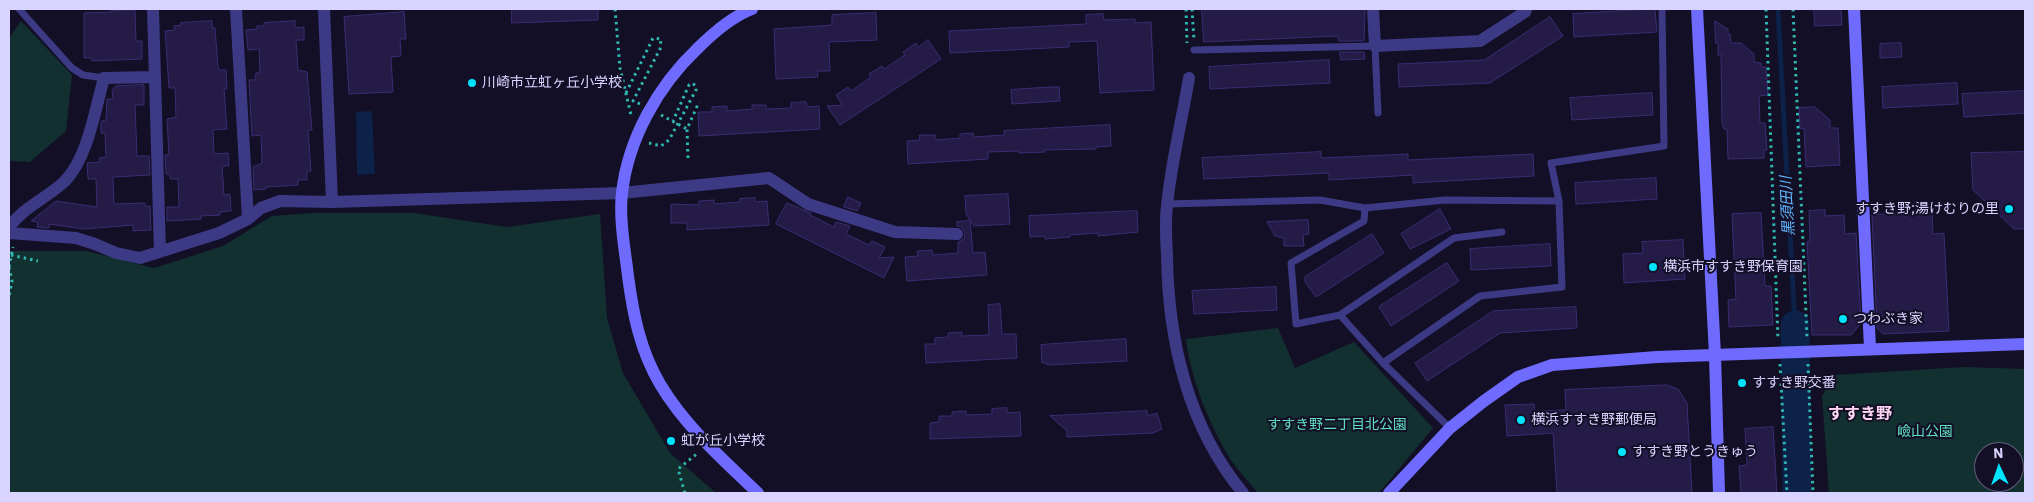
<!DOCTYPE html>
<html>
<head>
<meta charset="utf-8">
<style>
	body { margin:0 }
	#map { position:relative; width:2034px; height:502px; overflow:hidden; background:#130f26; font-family:"IBM Plex Sans",sans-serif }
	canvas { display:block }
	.frame { position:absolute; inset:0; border:10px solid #d9d4ff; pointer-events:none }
	.north { position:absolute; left:1974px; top:442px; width:50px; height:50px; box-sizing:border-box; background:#130f26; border:1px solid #625e7d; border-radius:50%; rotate:357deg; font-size:14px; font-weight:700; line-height:20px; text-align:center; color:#d9d4ff }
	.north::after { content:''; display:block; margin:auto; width:18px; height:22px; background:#00e5ff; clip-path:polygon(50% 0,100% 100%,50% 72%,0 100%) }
</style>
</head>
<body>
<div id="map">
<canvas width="2034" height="502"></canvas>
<div class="frame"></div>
<div class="north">N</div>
</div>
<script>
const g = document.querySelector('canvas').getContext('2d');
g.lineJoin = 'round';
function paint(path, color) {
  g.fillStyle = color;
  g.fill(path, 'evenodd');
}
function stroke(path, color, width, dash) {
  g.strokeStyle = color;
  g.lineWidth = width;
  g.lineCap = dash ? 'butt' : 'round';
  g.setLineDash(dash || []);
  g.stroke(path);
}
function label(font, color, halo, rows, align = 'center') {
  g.font = font + ' "IBM Plex Sans","Noto Sans JP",sans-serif';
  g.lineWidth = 4;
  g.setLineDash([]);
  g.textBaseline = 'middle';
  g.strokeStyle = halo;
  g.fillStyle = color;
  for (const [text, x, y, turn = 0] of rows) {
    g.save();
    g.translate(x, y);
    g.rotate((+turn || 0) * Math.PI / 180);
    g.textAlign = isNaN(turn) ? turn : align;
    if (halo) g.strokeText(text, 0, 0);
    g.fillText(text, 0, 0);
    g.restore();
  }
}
const green = new Path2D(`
	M21,21L72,75L66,131L30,162L9,161V39Z
	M313,213H414L507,227L600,214L607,318L623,373L670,453L716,493H9V251H87L154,268L223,246L272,216Z
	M1278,328L1295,368L1354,342L1433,428L1379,493H1258C1249,482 1239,472 1231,460C1209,424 1191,380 1186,339Z
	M1964,367L2025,369V493H1829L1822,396L1835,375ZM1984,452H2014V482H1984Z`);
const water = new Path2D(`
	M372,111L375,174L357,175L356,112Z`);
const stream = new Path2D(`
	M1778,9L1795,325`);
const river = new Path2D(`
	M1795,325L1797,493`);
const building = new Path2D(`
	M512,9H598V20L512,23Z
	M1202,9H1365L1364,41H1339L1338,36L1204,42Z
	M1655,9L1657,32L1574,37L1573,14Z
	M1814,9H1841L1842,25L1815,26Z
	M112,10H135L136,41H142V59L92,61V58H84V13L112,12Z
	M404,12L406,39H400L401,56L391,57L393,92L349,94L344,17Z
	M876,13L877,40L829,42L830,71H817L818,77L776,79L774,29L832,25V15Z
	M1103,14L1104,20L1135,19V23L1151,22L1154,90L1100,93L1097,41L1069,42V47L950,53L949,31L1086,24V15Z
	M1550,17L1563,36L1490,83L1399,87L1398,64L1484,60Z
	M212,21V28H215L218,67L219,70H226L227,89H224L227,129L213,130L214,154L228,153L229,166H222L224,195L230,194L231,211L220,212V215L201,216V219L167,221V207H179L178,179H170V174H166L165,155H169L167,119L176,117L175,88H169L165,31L175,30L174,26L181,25V23Z
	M295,21V28L304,27V40H296L298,70L307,72L312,130H308L311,171H307V180H298V185L266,187V189L254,190L253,167L262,163L261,135L252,136L249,80H255L256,73H260L259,49L248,50L246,30L257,29V26H264V23Z
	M1715,21L1728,29V34H1730L1731,43H1741L1754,54V62L1761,63V67H1766L1768,95L1759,96L1760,123H1765L1767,150H1764V158L1728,159L1727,129H1724L1722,123L1721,55H1718V43H1716Z
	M928,40L941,59L840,125L827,106L842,105L836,95L848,87L851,91L871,77L869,74L882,66L884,69L905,55L903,52L916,43L918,47Z
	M1901,43L1902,57L1880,58V44Z
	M1340,52H1364L1365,59L1341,60Z
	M1329,60L1330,83L1210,89L1209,67Z
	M1957,83L1958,104L1883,108L1882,87Z
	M144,85V105H135L137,156H149L150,175L113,177L114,204L145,203V206H150L151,230L133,231V225L84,229L49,224V228L37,227L38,222L31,221L56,201L97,207L96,179H88L87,163L100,162L99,158L106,157L105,133H101V123L102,121L106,120L107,99H113L112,90L116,86Z
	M1049,87H1059L1060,101L1012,104L1011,90Z
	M2025,91V113L1964,117L1962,94Z
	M1652,93L1653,115L1572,120L1570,98Z
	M806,102L807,107L819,106L820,129L699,136L698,112H712V107L727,106V111L752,109V105H766V109L791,108V103Z
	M1815,107L1830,120V128H1838L1840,165L1806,167L1804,128L1800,129L1799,108Z
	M1110,125L1111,146L1096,147V149L1044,150L1045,152L1019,153V151L988,152V159L908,164L907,141L920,140L919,135H935V140L960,138V134L973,133L974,137L1004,135V131Z
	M1321,152V158L1408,154V160L1533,154L1534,176L1413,183V175L1329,180V173L1204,179L1202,158Z
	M2025,152V229H2014L1973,190L1971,153Z
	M1656,178L1657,199L1576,204L1575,183Z
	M1008,194L1010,224L974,226L966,214L965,196Z
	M848,197L861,203L857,211L844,207Z
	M755,198V202L767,201L769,225L687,230V223H671V204L699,205V201L714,200V204L740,202V199Z
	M787,203L811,213L810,215L834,227L836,222L850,226L846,234L869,245L872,241L885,247L879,258L894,257L884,278L776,224Z
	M1440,209L1451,229L1410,249L1401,234Z
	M1825,210V216L1844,215L1845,234L1856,233L1861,323L1851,335H1812L1807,242L1810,241L1809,211Z
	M1137,211L1138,232L1098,236V233L1070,235V237L1045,239V236L1030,237L1029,216Z
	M1932,212L1933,234L1944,233L1949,331L1883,334L1877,328L1872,215Z
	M1761,213L1765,286H1771L1773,325L1729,327L1728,300L1736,299L1732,214Z
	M1308,220L1309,234L1303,235L1304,246H1284V238L1275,236L1267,222Z
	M970,221L973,253L985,252L987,275L907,281L905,257L918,256L917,251L932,250L933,255L958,253V242L964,239L965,234L962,227L957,226V222Z
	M1372,234L1384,253L1316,297L1305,282V277Z
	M1683,240L1685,279L1624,283L1623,254L1643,253L1642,242Z
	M1550,244L1551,266L1471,270L1470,249Z
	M1447,263L1459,281L1391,326L1379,307Z
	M1276,287L1277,310L1194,314L1192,291Z
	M1000,304L1002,334H1016L1017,358L926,363L925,344H935V338L948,337V333L962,332V336L989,335L988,305Z
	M1576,307L1577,328L1500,333L1427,381L1415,363L1493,311Z
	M1126,339L1127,361L1047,365V363H1042L1041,345Z
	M1667,385L1678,389L1687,403L1692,493H1557L1553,433L1507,436L1505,405L1534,404L1535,411L1566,410L1565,390Z
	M1007,408V413L1020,412L1021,436L930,439V423L939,422V416H952V412L966,411V415L992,414V409Z
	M1147,411V416L1157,413L1162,429L1153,433L1067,437V431L1050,416Z
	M1773,427L1777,493H1741L1739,466L1747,465L1745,429Z`);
const path = new Path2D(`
	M615,9L620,68L631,115
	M1186,9L1187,43
	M1192,9L1194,40
	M1766,9L1778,340
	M1793,9L1807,338
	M626,93L653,38L661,39L660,49L633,101L640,104
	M661,115L687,129
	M649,143L661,146L669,140L696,90V86L692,83L689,85L673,121
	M688,158L687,129L699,102
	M11,255L38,261
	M9,267L13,247
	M9,267L12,281L9,297
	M1780,364L1787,493
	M1808,364L1813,493
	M685,493L678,469L698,453`);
const lane = new Path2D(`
	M19,9L72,68L83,75L104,78
	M1194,50L1375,46L1378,113
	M1167,204L1320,200L1365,208L1445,200L1559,201L1551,163L1664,146L1662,9
	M1365,208L1364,221L1291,263L1296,324L1340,315L1454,238L1502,232
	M1340,315L1383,363L1450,428
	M1383,363L1480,296L1562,287L1559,201`);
const street = new Path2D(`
	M153,9L160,252
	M236,9L248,219
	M324,9L332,202
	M1373,9L1375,46L1480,41L1525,12L1526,9
	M1189,78C1182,120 1171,163 1167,206C1165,222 1166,239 1167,255C1168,340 1188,427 1243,493
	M9,227C24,207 47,198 65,181C88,157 95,110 104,78L155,77
	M9,233L76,238L95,244L116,253L140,258L219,233L248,219L261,208L280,201L332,202L622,193L769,178L808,204L895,232L957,234`);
const secondary = new Path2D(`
	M752,9C731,17 713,33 697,49C658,86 628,139 622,193C619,220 625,250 628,276C633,314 640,350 660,384C685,426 723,460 758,493
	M1697,9L1715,355L1719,493
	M1854,9L1870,348
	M1389,493L1450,428L1484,401L1518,377L1552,365L1657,357L2025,344`);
const markers = [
	[472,83,5,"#00e5ff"],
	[2009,209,5,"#00e5ff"],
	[1653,267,5,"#00e5ff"],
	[1843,319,5,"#00e5ff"],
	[1742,383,5,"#00e5ff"],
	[1521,420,5,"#00e5ff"],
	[671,441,5,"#00e5ff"],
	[1622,452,5,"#00e5ff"]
];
const poiNames = [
	["川崎市立虹ヶ丘小学校",482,83],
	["すすき野;湯けむりの里",1999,209,"right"],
	["横浜市すすき野保育園",1663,267],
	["つわぶき家",1853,319],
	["すすき野交番",1752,383],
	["横浜すすき野郵便局",1531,420],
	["虹が丘小学校",681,441],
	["すすき野とうきゅう",1632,452]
];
const parkNames = [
	["すすき野二丁目北公園",1337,425],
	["嶮山公園",1925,432]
];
const waterNames = [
	["黒須田川",1788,206,-93]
];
const quarterNames = [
	["すすき野",1860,414]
];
paint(green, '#12302f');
paint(water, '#0c2248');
stroke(stream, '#0c2248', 5);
stroke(river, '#0c2248', 29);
paint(building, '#241b47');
stroke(building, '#3b2d73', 1);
stroke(path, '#2fb8b0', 3, [2.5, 4]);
stroke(lane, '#3d3a85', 7);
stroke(street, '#3d3a85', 12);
stroke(secondary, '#6f6bff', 12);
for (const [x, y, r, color] of markers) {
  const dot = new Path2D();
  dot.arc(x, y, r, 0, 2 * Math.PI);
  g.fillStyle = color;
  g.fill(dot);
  stroke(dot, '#130f26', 2);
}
label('14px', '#d9d4ff', '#130f26', poiNames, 'left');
label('14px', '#5fe0c0', '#130f26', parkNames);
label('italic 15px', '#62b6ff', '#130f26', waterNames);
label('bold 16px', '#ffd6f0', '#130f26', quarterNames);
</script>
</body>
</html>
